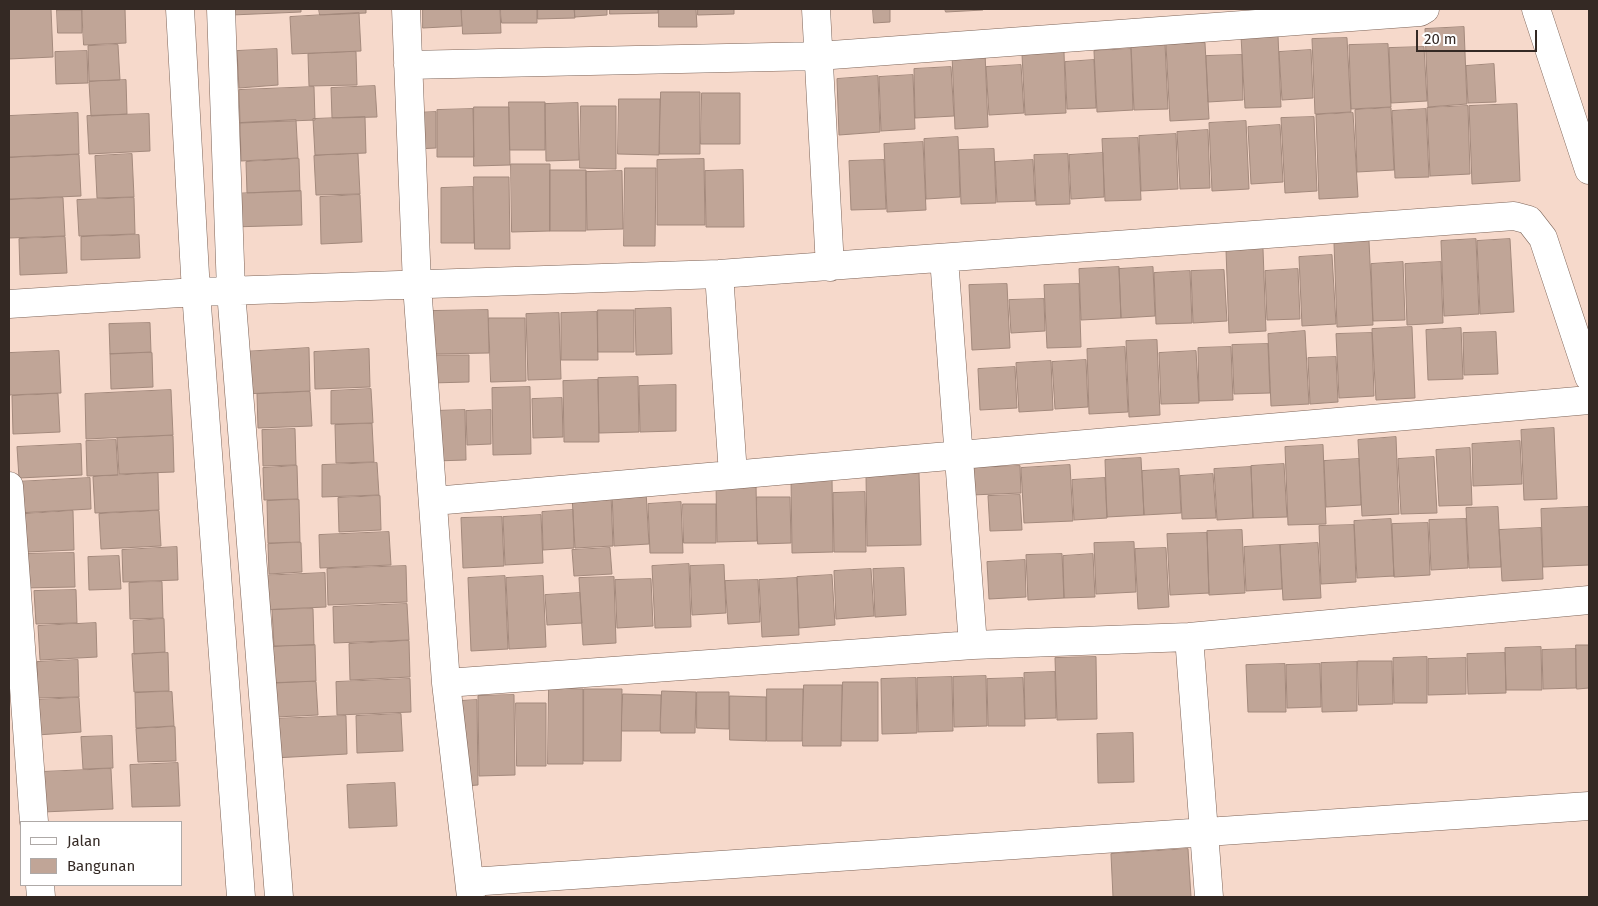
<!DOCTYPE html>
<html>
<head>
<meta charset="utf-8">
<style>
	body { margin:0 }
	#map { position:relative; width:1598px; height:906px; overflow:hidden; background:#f6d9cb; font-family:"Fira Sans",sans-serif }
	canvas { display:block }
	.frame { position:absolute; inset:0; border:10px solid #342924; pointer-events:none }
	.legend { position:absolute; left:20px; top:821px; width:162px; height:65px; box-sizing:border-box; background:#fff; border:1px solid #aea9a7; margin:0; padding:6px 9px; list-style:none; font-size:15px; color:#342924 }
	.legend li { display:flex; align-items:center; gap:10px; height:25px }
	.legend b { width:25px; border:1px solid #aea9a7 }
	.scale { position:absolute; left:1416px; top:30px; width:121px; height:22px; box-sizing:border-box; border:2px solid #342924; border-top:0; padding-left:6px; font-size:15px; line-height:18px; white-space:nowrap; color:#342924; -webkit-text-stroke:4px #fff; paint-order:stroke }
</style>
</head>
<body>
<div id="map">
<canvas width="1598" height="906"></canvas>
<div class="frame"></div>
<ul class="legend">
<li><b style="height:6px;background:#fff"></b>Jalan</li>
<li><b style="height:14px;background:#c0a597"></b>Bangunan</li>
</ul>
<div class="scale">20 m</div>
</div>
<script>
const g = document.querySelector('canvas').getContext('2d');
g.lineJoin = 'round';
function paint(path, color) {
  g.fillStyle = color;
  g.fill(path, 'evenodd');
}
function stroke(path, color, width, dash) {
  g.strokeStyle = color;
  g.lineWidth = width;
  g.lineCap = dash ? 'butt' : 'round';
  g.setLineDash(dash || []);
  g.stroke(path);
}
const building = new Path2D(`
	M9,9H51L53,57L9,59Z
	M82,9H125L126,43L84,45Z
	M232,9H301V12L232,15Z
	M319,9H366V13L320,15Z
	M423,9H461L462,26L423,28Z
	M462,9H500L501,33L463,34Z
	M501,9H537V23H502Z
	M538,9H574L575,18L538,19Z
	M575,9H607V15L575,17Z
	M610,9H658V13L610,14Z
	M659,9H696L697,27H659Z
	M698,9H734V14L698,15Z
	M873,9H890V22L874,23Z
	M945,9H983V10L946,12Z
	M57,10H82V33H58Z
	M359,13L361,51L292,54L290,17Z
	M1464,27L1467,104L1428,107L1425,29Z
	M1278,35L1281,107L1245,108L1241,36Z
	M1347,38L1351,112L1315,114L1312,39Z
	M1165,43L1168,109L1134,110L1131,45Z
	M1205,43L1209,119L1170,121L1166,45Z
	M1388,44L1391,107L1351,109L1349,45Z
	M118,45L120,80L89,81L88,46Z
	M1424,47L1427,101L1391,103L1389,48Z
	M277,49L278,85L239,88L237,51Z
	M1131,49L1133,110L1097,112L1094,51Z
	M1311,50L1313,98L1282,100L1279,52Z
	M87,51L88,83L56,84L55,52Z
	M356,52L357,85L309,86L308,54Z
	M985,52L988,127L955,129L952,54Z
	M1064,52L1066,113L1025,115L1022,54Z
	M1242,55L1243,100L1208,102L1206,56Z
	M1094,60L1096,108L1067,109L1065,62Z
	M1494,64L1496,102L1468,103L1466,66Z
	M1021,65L1024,113L989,115L986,67Z
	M951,67L954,116L915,118L914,69Z
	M913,75L915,129L881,131L879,77Z
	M878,76L880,132L839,135L837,79Z
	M126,80L127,114L91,116L89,82Z
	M375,86L377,117L332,118L331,88Z
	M314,87L315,120L240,123L239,90Z
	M661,92H700V154H660Z
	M702,93H740V144H701Z
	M619,99H660L659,155L618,154Z
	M509,102H545V150H510Z
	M578,103L579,160L546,161L545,104Z
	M1517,104L1520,181L1472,184L1469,106Z
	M581,106H616V169L580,168Z
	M1468,106L1470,174L1430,176L1427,108Z
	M474,107H509L510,165L474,166Z
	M1391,108L1394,170L1357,172L1355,110Z
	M473,109L474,157H437V110Z
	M1426,109L1429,177L1395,178L1392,111Z
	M436,112V148L416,149L415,113Z
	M78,113L79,154L9,157V116Z
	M1353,113L1358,197L1319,199L1316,115Z
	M149,114L150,151L89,154L87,116Z
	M365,117L366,153L315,155L313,119Z
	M1314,117L1317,191L1285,193L1281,118Z
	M296,120L298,158L241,161L240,123Z
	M1246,121L1249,189L1212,191L1209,123Z
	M1280,125L1283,182L1251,184L1248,127Z
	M1208,130L1210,188L1180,189L1177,132Z
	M1176,134L1178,189L1141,191L1139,136Z
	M958,137L960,197L926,199L924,139Z
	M1138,138L1141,200L1105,201L1102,139Z
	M923,142L926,210L887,212L884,144Z
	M994,149L996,203L961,204L959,150Z
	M1103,153L1104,197L1071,199L1069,155Z
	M132,154L134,197L97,198L95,156Z
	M358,154L360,194L316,195L314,156Z
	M1068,154L1070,204L1036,205L1034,155Z
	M79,155L81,196L9,199V158Z
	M299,159L300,191L247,193L246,162Z
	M704,159L705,225H657V160Z
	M884,160L886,209L851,210L849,161Z
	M1033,160L1035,201L997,202L995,162Z
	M511,164H550V231L512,232Z
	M625,168H656L655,246H624Z
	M550,170H586V231H550Z
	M743,170L744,227H706L705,171Z
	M622,171L623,229L587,230L586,172Z
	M474,177H509L510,249H475Z
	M473,187L474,243H441V188Z
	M301,191L302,225L231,227L230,194Z
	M360,195L362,242L321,244L320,197Z
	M63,198L65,236L9,238V200Z
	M134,198L135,234L79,236L77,200Z
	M139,235L140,258L81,260V237Z
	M65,237L67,273L20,275L19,239Z
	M1476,239L1479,314L1444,316L1441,241Z
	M1510,239L1514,312L1480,314L1477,241Z
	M1369,241L1373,325L1337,327L1334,243Z
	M1263,249L1266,331L1229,333L1226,250Z
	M1332,255L1336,324L1302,326L1299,257Z
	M1403,262L1405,320L1373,321L1371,264Z
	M1441,262L1443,323L1407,325L1405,264Z
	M1119,267L1121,318L1081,320L1079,269Z
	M1153,267L1155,316L1121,318L1119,269Z
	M1298,269L1300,319L1267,320L1265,271Z
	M1224,270L1227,321L1193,323L1191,271Z
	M1190,271L1192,323L1156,324L1154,273Z
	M1007,284L1010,348L972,350L969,285Z
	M1079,284L1081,347L1047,348L1044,285Z
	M1044,299L1045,331L1011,333L1009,300Z
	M671,308L672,354L636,355L635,309Z
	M488,310L489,353L432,354L431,311Z
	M598,310H634V352H598Z
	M597,312L598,360H561V313Z
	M559,313L561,379L528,380L526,314Z
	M489,318H525L526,381L491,382Z
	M150,323L151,352L110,354L109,324Z
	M1412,327L1415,398L1376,400L1372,329Z
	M1461,328L1463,379L1428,380L1426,330Z
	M1305,331L1309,404L1271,406L1268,334Z
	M1496,332L1498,374L1464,375L1463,333Z
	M1372,333L1374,396L1339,398L1336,334Z
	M1157,340L1160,415L1129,417L1126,341Z
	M1268,344L1270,393L1234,394L1232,345Z
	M1125,347L1128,412L1089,414L1087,349Z
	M1231,347L1233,400L1199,401L1198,348Z
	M309,348L310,391L243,394L242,352Z
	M369,349L370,387L315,389L314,352Z
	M59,351L61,393L9,395V353Z
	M1196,351L1199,403L1161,404L1159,353Z
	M152,353L153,387L111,389L110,354Z
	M431,355H469V382L431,383Z
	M1336,357L1338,402L1310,404L1308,358Z
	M1086,360L1088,407L1055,409L1052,362Z
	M1051,361L1053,410L1019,412L1016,363Z
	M1015,367L1017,408L980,410L978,369Z
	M638,377L639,432L599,433L598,378Z
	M598,380L599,442H564L563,381Z
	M676,385V431L640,432L639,386Z
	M530,387L531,454L493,455L492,388Z
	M371,389L373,423L331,424V391Z
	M171,390L173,435L86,439L85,394Z
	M310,392L312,426L258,428L257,394Z
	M58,394L60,432L13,434L12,396Z
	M562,398L563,437L533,438L532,399Z
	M465,410L466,460L435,461L434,411Z
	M491,410V444L467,445L466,411Z
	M372,424L374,462L336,463L335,425Z
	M1554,428L1557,499L1524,500L1521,430Z
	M295,429L296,465L263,466L262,430Z
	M173,436L174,472L119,474L117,438Z
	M1396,437L1399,514L1362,516L1358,440Z
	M116,440L118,475L87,476L86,441Z
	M1520,441L1522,484L1473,486L1472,444Z
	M81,444L82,475L19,478L17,447Z
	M1323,445L1326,524L1288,525L1285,447Z
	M1470,448L1472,505L1439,506L1436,450Z
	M1434,457L1437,513L1401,514L1398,459Z
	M1141,458L1144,515L1107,517L1105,460Z
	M1359,459L1361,505L1326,507L1324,461Z
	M377,463L379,495L322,497V465Z
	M1284,464L1287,517L1253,518L1251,466Z
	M1070,465L1073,521L1024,523L1021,468Z
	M297,466L298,499L264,500L263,468Z
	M1020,466L1021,493L971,495L970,468Z
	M1251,467L1253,518L1217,520L1214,469Z
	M1179,469L1181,513L1144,515L1142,471Z
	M158,473L159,510L95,513L93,477Z
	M919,473L921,545L867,546L866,474Z
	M1213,474L1216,518L1182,519L1180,476Z
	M832,476L833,552L792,553L791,477Z
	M90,478L91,509L17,513L15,482Z
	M1105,478L1107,518L1074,520L1072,480Z
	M756,483L757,541L717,542L716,484Z
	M646,491L649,544L614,546L612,492Z
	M865,492L866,552H834L833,493Z
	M611,494L613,546L575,548L572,496Z
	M1020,495L1022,530L990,531L988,496Z
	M380,496L381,530L339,532L338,498Z
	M757,497H790L791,543L758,544Z
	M299,500L300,542L268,543L267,501Z
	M681,502L683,553H650L648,504Z
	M683,504H716V543H684Z
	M1498,507L1501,567L1469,568L1466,508Z
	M1589,507V565L1543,567L1541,509Z
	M573,510L574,548L543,550L542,512Z
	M73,511L74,550L26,552L25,514Z
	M159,511L161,546L101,549L99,514Z
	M541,515L543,563L505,565L503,517Z
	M502,517L504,566L463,568L461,518Z
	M1391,519L1394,576L1357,578L1354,521Z
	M1466,519L1468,568L1431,570L1429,520Z
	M1428,523L1430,575L1394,577L1392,524Z
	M1354,525L1356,582L1321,584L1319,526Z
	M1541,528L1543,579L1502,581L1499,530Z
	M1242,530L1245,593L1209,595L1207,531Z
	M389,532L391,565L320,568L319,535Z
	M1207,533L1209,593L1170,595L1167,534Z
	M1134,542L1136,592L1096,594L1094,543Z
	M301,543L302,572L269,574L268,544Z
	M1318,543L1321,598L1283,600L1280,545Z
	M1280,545L1282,589L1246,591L1244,547Z
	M177,547L178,580L123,582L122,550Z
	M610,548L612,574L574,576L572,550Z
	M1166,548L1169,607L1138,609L1135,549Z
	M74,553L75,587L22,588L21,554Z
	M1062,554L1064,598L1028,600L1026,555Z
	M1093,554L1095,597L1064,598L1063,556Z
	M119,556L121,589L89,590L88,557Z
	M1025,560L1026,597L989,599L987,562Z
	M689,564L691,627L655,628L652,566Z
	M724,565L726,613L692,615L690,566Z
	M406,566L407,602L328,605L327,569Z
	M904,568L906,615L875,617L873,569Z
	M871,569L874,616L836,619L834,571Z
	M325,573L326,607L259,610L257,576Z
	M832,575L835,625L799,628L797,577Z
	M505,576L508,649L471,651L468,578Z
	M543,576L546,647L509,649L506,578Z
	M614,577L616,643L583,645L579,578Z
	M797,578L799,635L762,637L759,580Z
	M651,579L653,626L617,628L615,580Z
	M758,580L760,622L728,624L725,581Z
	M162,582L163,618L130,619L129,583Z
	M76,590L77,623L36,624L34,591Z
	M580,593L582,623L547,625L545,595Z
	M407,604L409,640L334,643L333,607Z
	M313,609L314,645L274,646L272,610Z
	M164,619L165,652L134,654L133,621Z
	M96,623L97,657L40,660L38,626Z
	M409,641L410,677L350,680L349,644Z
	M315,645L316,681L275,683L273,647Z
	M1576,645H1589V688L1577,689Z
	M1541,647L1542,690H1506L1505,648Z
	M1576,649V688L1543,689L1542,650Z
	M168,653L169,691L134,692L132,654Z
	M1505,653L1506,693L1468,694L1467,654Z
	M1096,657L1097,719L1057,720L1055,658Z
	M1427,657V703H1394L1393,658Z
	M1466,658V694L1428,695V659Z
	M78,660L79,697L38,698L37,662Z
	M1358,661H1392L1393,704L1359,705Z
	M1357,662V711L1322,712L1321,663Z
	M1285,664L1286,712H1248L1246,665Z
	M1320,664L1321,707L1287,708L1286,665Z
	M1055,672L1056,718L1025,719L1024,673Z
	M986,676L987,726L954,727L953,677Z
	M952,677L953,731L918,732L917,678Z
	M916,678L917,733L882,734L881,679Z
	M1023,678L1025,726H988L987,679Z
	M410,679L411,712L337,715L336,682Z
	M316,682L318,715L276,717L275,683Z
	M843,682H878V741H842Z
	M804,685H842L841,746H803Z
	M549,688L583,689V764H548Z
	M584,689H622L621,761H584Z
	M767,689H803L802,741H767Z
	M662,691L696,692L695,733H661Z
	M172,692L174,726L136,728L135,693Z
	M697,692H729V729L697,728Z
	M623,694L661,695L660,731H622Z
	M514,695L515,775L479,776L478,696Z
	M730,696L766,697V741L730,740Z
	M79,698L81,732L37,735L35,700Z
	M477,700L478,785L465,786L461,701Z
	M516,703H546V766H517Z
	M401,714L403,751L357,753L356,716Z
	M346,716L347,754L274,758L273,719Z
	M175,727L176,761L138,762L136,729Z
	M1133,733L1134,782L1098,783L1097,734Z
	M112,736L113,768L83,769L81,737Z
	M178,763L180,806L132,807L130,765Z
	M111,769L113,809L43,812L41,772Z
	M395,783L397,826L349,828L347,785Z
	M1188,849L1191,897H1113L1111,854Z`);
const minor = new Path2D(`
	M180,9L196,292L241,897
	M221,9L231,291L279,897
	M406,9L417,285L446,683L471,897
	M816,9L830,267
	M1536,9L1589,170
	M408,65L818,56L1420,12L1425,9
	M944,258L973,645
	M719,274L733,474
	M9,304L196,292L719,274L1514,216L1529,220L1543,238L1589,377
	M9,486L34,822
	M434,501L1589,400
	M1189,637L1209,897
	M446,683L973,645L1189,637L1589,600
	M470,882L1589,806
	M40,885L41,897`);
paint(building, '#c0a597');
stroke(building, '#a3897c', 1);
stroke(minor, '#7d6458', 29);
stroke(minor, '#fff', 28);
</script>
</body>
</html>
